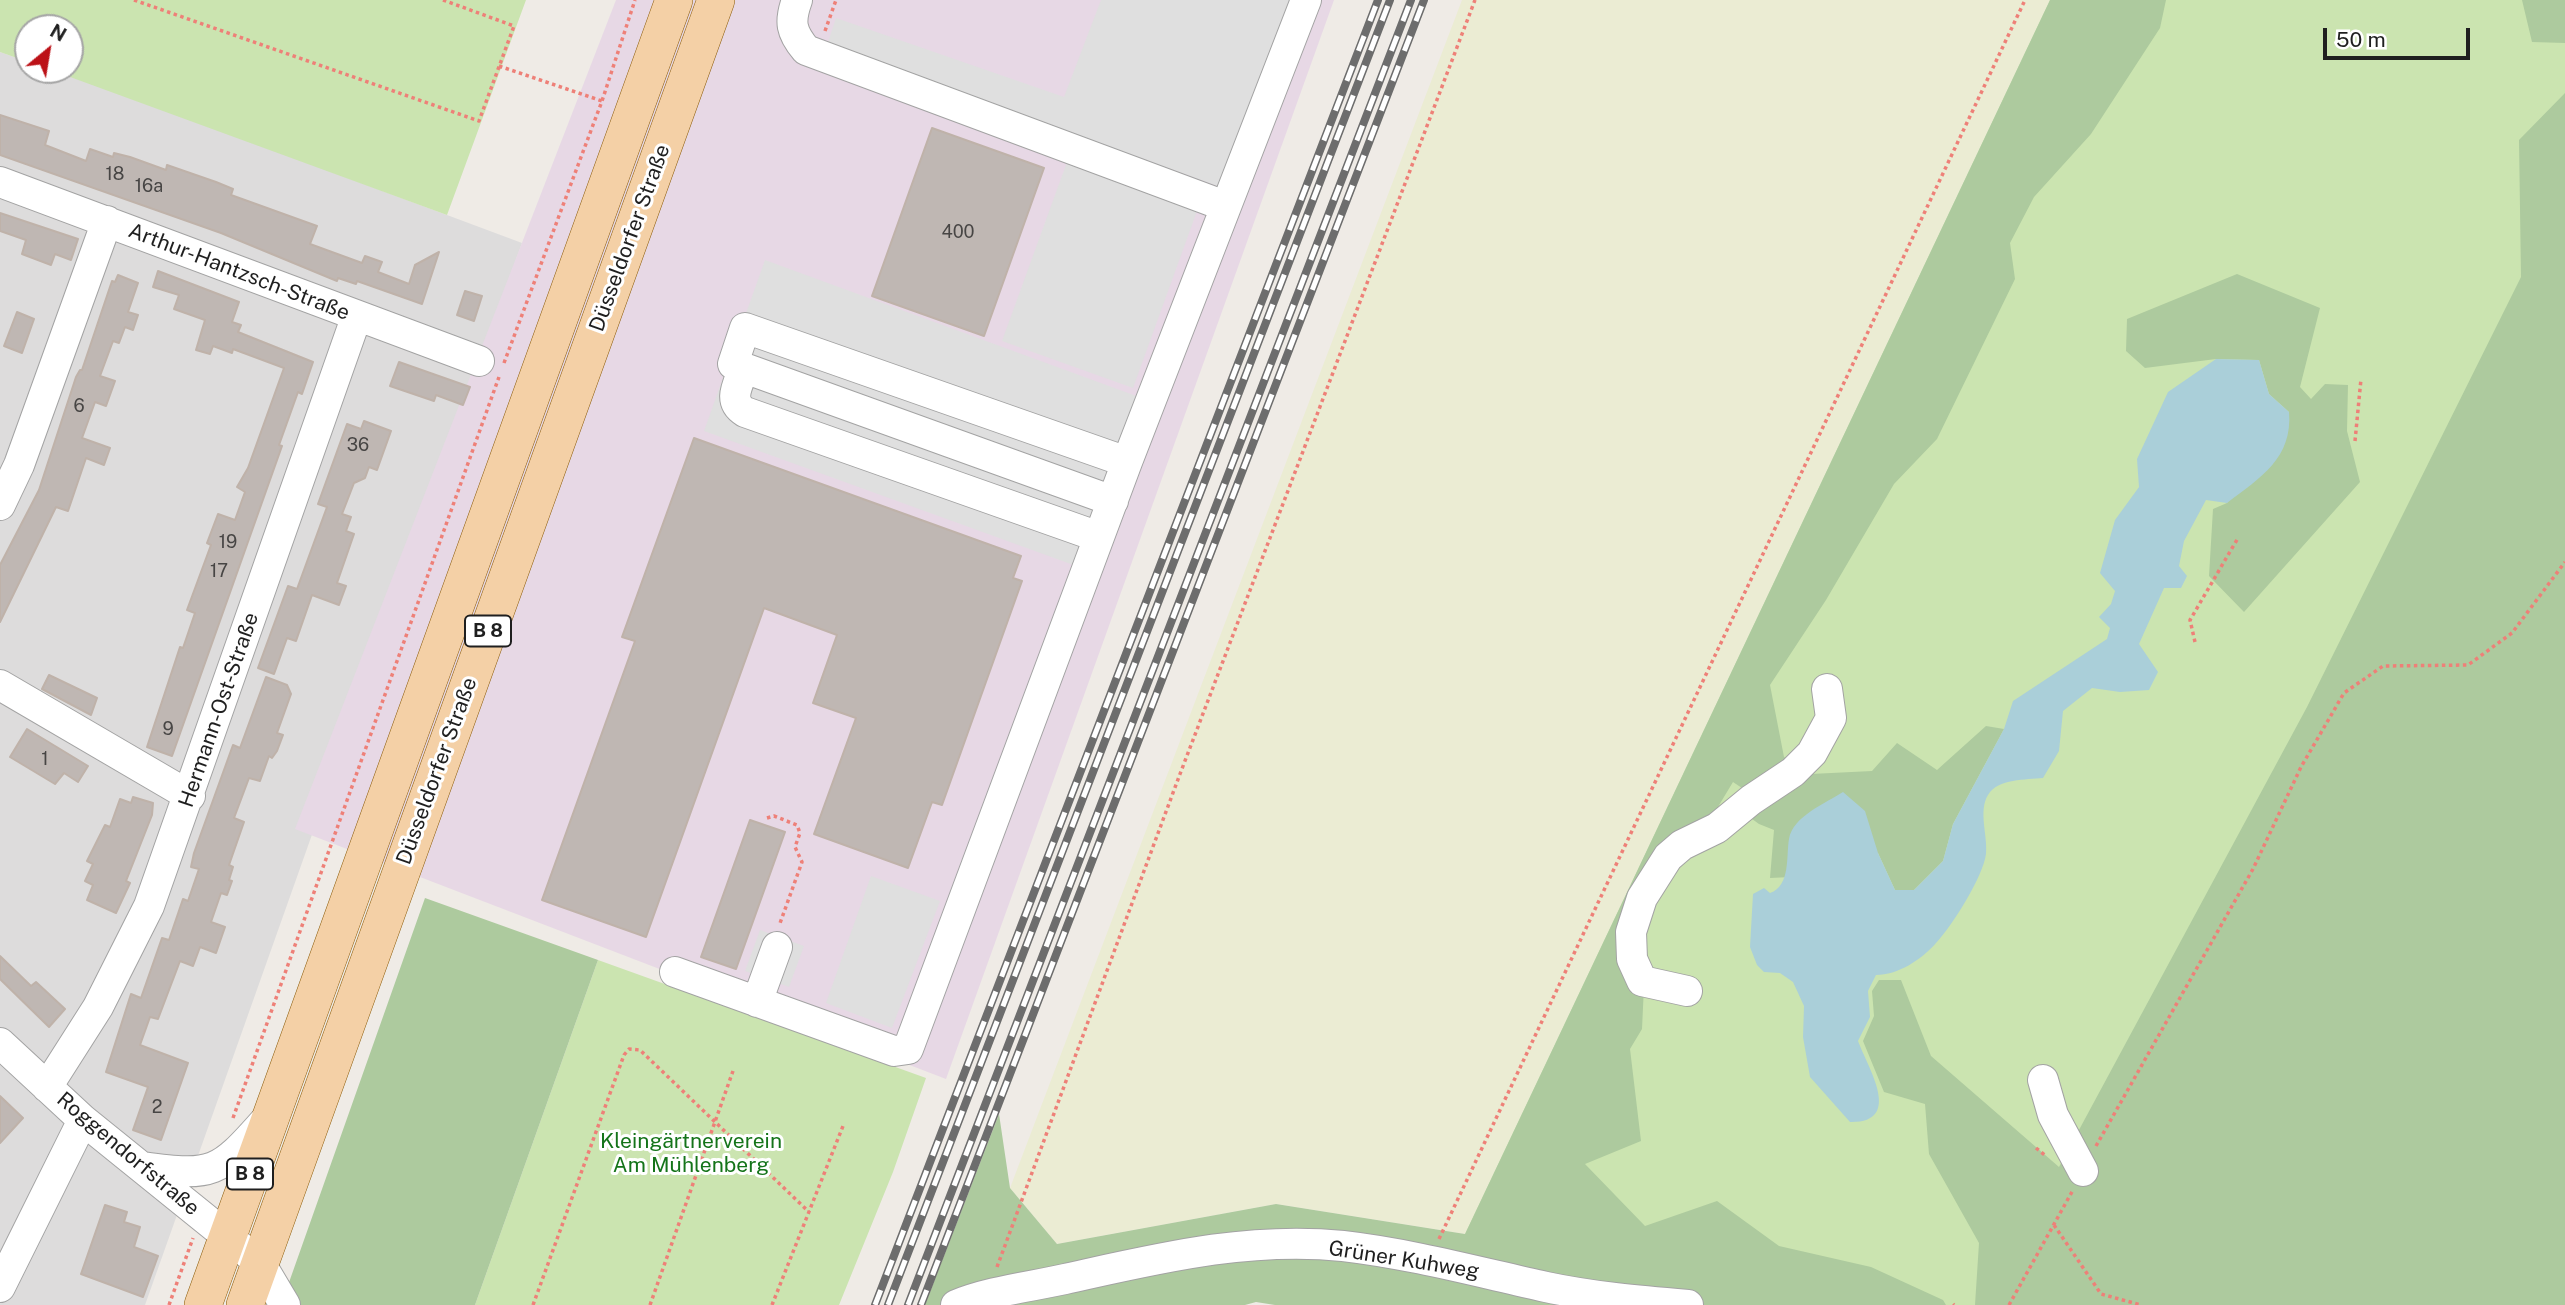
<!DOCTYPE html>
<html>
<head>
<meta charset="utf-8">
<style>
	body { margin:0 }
	#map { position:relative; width:2565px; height:1305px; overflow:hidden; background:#efebe6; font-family:"Public Sans",sans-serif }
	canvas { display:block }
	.north { position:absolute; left:14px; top:14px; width:70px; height:70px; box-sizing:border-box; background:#fff; border:2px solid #a5a5a5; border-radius:50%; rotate:30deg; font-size:19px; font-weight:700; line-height:28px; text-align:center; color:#1f1f1f }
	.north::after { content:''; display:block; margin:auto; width:24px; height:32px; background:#bc1117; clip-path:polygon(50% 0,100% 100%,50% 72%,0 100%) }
	.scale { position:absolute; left:2323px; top:28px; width:147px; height:32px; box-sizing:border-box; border:4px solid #1f1f1f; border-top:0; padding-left:9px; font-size:21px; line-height:24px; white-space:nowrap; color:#1f1f1f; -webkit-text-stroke:5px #fff; paint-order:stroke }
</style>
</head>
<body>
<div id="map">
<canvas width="2565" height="1305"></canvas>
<div class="north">N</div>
<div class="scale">50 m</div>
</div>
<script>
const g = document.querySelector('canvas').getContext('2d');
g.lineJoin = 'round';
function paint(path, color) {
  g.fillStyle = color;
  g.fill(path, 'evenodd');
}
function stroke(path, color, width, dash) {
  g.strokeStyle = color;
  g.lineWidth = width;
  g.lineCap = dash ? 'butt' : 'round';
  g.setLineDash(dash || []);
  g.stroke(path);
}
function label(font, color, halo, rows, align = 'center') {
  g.font = font + ' "Public Sans",sans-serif';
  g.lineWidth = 6;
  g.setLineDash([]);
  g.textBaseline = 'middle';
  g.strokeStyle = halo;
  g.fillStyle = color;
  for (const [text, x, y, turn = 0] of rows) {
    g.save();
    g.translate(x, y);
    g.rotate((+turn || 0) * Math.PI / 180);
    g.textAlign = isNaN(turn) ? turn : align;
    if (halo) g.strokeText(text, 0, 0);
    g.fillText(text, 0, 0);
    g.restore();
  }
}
const residential = new Path2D(`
	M0,52L28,62V70H51L147,103L522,243L145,1305H0Z`);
const industrial = new Path2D(`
	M616,0H1334L946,1079L295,829Z`);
const farmland = new Path2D(`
	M1462,0H2050L1465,1234L1276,1204L1057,1244L1010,1188Z`);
const grass = new Path2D(`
	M0,0H526L447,215L51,70H70V28H28V62L0,52Z
	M2050,0H2565V1305H1838L1465,1234Z
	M598,960L926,1078L893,1172L839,1305H475Z`);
const forest = new Path2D(`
	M2050,0H2166L2160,28L2091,134L2034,197L2010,243L2015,279L1937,439L1894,484L1826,600L1770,685L1784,757L1811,774L1872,771L1897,743L1937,770L1986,726L2004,729L1953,824L1943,861L1914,890H1895L1878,853L1791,877L1770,878L1774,830L1759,824L1741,811L1748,792L1733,782L1689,855L1649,878L1642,1029L1630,1049L1641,1141L1585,1164L1645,1226L1717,1201L1779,1246L1871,1267L1943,1300L1946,1305H1275L1256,1302L1245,1305H925L999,1114L1010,1188L1057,1244L1276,1204L1465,1234Z
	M2522,0H2565V43L2532,42Z
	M2565,93V1305H1975L1979,1243L1929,1154L1925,1104L1884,1092L1863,1041L1874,1016L1872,991L1879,980H1901L1931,1056L2059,1167L2307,707L2521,277L2519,140Z
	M2237,274L2320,308L2300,387L2311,399L2325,384L2348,385L2347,431L2360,482L2244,612L2209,576L2213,509L2227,503L2289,412L2269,394L2259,360L2216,359L2145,368L2126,351L2127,319Z
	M425,898L598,960L475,1305H281Z`);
const parking = new Path2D(`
	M1101,0H1296L1223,188L827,45L836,18L1064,97Z
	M1067,162L1197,211L1133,388L1002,341Z
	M765,260L1139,397L1079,567L704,431Z
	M871,876L940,901L892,1028L826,1003Z
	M760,930L804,946L789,987L745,971Z`);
const water = new Path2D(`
	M2216,359L2259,360L2269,394L2289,412C2293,458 2260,478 2227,503L2206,500L2184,541L2179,566L2187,576L2181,588H2164L2139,644L2158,672L2149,690L2120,692L2092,688L2063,711L2059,751L2043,778C2026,780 1998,778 1988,795C1978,811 1988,836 1986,854C1983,877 1952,926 1936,943C1921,960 1898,975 1876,975L1868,991L1870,1017L1858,1041C1868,1068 1904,1123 1850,1122L1810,1077L1803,1037L1804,1006L1793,982L1780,973L1764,972L1757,965L1750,947L1753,894L1764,888L1770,893C1791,886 1786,855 1789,839C1793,816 1826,803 1843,792L1865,811L1878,853L1895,890H1914L1943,861L1953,824L2004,729L2013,701L2107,639L2110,628L2099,617L2111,604L2115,591L2100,573L2115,520L2139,487L2137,459L2168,392Z`);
const building = new Path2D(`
	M0,115L49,131L45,145L86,161L90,149L113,157L114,153L130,157L166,170L167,165L216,182L233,189L231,195L317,226L310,244L362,263L365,256L382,262L378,272L409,284L415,265L439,252L422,304L357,281L356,284L338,278L337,281L221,233L0,155Z
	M932,128L1044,168L984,336L872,296Z
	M0,213L78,239L71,260L55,254L51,265L22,254L26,240L0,231Z
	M158,271L239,302L232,322L241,325L238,332L313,362L302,394L298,392L279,445L282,446L172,756L147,747L180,647L183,648L195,613L187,610L211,545L207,543L218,514L235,520L245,492L237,487L248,468L284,368L233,349L232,353L213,346L210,354L196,350L205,320L174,309L179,295L153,287Z
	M118,275L138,283L128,312L138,315L133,330L125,327L119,343L113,341L100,376L115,381L106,406L95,402L82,438L110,448L104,465L86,458L68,511L56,507L0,622V565L39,490L76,377L80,370H82L112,281L115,282Z
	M465,291L482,296L474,321L457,315Z
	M17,312L34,319L22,353L4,346Z
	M399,362L470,387L463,405L436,395L434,401L390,386Z
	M364,421L391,431L377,470L369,467L365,478L354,483L342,514L351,517L346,531L354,534L337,583L346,586L339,605L312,595L296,641L287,638L274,674L258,668L288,586L297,589L327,507L318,504L347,424L361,429Z
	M694,438L1021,556L1013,578L1022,581L942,805L932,802L908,868L814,834L856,718L813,703L837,635L764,608L646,937L542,900L635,641L622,637Z
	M49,675L97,698L91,715L42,689Z
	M266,677L287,685L291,694L277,733L283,735L277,751L272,758L269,756L260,781L249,778L234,818L244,822L229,865L233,867L229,880L232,881L227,895L221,893L211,922L225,927L216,953L200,947L193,966L180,961L158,1019L150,1017L140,1045L188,1063L161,1140L133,1130L148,1087L106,1072L131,994L141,998L162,938L169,940L183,899L188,901L199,869L191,867L194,853L233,745L240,748Z
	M27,729L88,766L78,782L64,773L55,784L10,757Z
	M133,797L153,803L152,815L126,881L130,883L116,913L87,900L93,885L85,881L93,864L87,861L105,825L110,827L120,799L131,803Z
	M750,820L785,832L736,969L701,957Z
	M0,956L31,986L36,982L65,1009L49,1027L0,979Z
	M0,1096L23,1118L0,1143Z
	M105,1205L127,1212L124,1222L140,1227L134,1247L158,1256L143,1297L81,1274Z`);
const path = new Path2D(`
	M134,0L479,121L514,26L443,0
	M825,31L836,0
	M499,66L602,101
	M504,363L602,101L635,0
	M2355,441L2361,379
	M2195,642L2190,620L2238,538
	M767,818L774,816L797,825L800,833L795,847L802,862L779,926
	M233,1118L499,377
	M2096,1146L2253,869L2301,767L2344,693L2383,666L2468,665L2512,633L2565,562
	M2036,1148L2046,1156
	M2054,1225L2101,1294L2141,1305
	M1439,1239L2025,0
	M997,1267L1180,774L1475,0
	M1953,1304L1954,1305
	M169,1305L193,1238
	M533,1305L624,1055L629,1049L640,1050L809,1212
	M650,1305L733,1071
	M772,1305L843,1126
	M2009,1305L2073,1190`);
const minor = new Path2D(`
	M797,0C789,22 791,32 806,50L1225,206
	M0,182L479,361
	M744,368C738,385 727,401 745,412L1099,537
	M1113,501L733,364L745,328L1127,462
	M0,505L19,465L107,221
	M0,685L190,796
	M675,972L894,1051L908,1049L1127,462L1306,0
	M1687,991L1642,981L1632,959L1631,932L1642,898L1668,857L1682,845L1717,828L1751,800L1793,772L1812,753L1831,718L1827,689
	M757,1002L777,947
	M0,1043L83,1120L260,1263L285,1305
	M2043,1080L2053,1115L2083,1171
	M47,1087L98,1007L149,906L356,318
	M143,1167C213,1177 219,1173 265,1121
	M0,1287L83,1120
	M956,1305C990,1291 1029,1287 1065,1279C1156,1259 1248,1236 1343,1246C1412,1254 1478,1272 1546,1287C1593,1297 1640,1301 1688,1305`);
const major = new Path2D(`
	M203,1305L674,0
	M245,1305L716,0`);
const rail = new Path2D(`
	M875,1305L1378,0
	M888,1305L1390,0
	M908,1305L1411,0
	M921,1305L1424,0`);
const numberNames = [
	["18",115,174],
	["16a",149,186],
	["400",958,232],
	["6",79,406],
	["36",358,445],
	["19",228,542],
	["17",219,571],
	["9",168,729],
	["1",45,759],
	["2",157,1107]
];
const shields = [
	[488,631,46],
	[250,1174,46]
];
const shieldNames = [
	["B 8",488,631],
	["B 8",250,1174]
];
const streetNames = [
	["Düsseldorfer Straße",630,238,-70],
	["Arthur-Hantzsch-Straße",239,272,21],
	["Hermann-Ost-Straße",219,710,-71],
	["Düsseldorfer Straße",437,771,-70],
	["Roggendorfstraße",128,1154,40],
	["Grüner Kuhweg",1404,1260,9]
];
const parkNames = [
	["Kleingärtnerverein",691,1142],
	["Am Mühlenberg",691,1166]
];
paint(residential, '#dddcdc');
paint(industrial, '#e7d8e5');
paint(farmland, '#ebecd3');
paint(grass, '#cbe4b0');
paint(forest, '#adca9e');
paint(parking, '#dfdfdf');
paint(water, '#aacfd9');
paint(building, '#bfb7b3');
stroke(building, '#bfb2a9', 2);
stroke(minor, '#a3a3a3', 32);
stroke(major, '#8d5e0d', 38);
stroke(path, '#ee8078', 3.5, [3.5, 3.5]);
stroke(minor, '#fff', 30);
stroke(major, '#f4d0a6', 37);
stroke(rail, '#6d6d6d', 8);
stroke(rail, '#fff', 5, [16]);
label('18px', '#474544', null, numberNames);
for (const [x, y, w] of shields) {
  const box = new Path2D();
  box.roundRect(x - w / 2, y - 15.5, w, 31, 5);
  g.fillStyle = '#fff';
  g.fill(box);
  stroke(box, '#1f1f1f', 2);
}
label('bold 19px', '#1f1f1f', null, shieldNames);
label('21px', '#1f1f1f', '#fff', streetNames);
label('21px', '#15741a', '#fff', parkNames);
</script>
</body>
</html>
